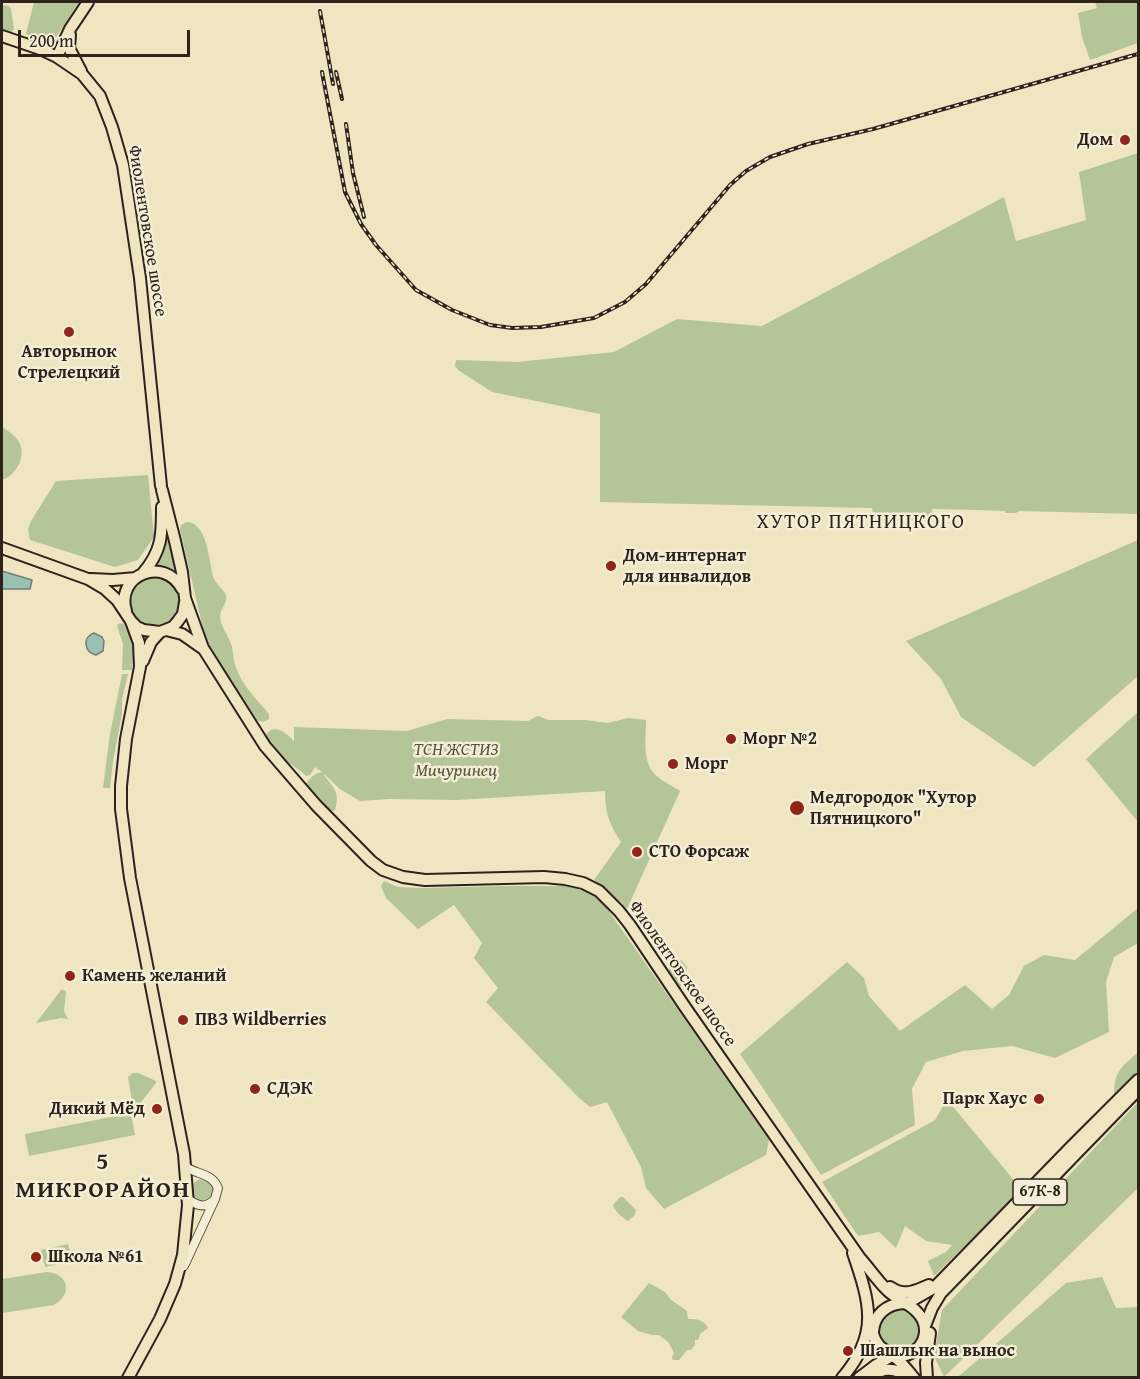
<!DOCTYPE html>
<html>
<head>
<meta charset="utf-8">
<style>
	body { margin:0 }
	#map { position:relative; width:1140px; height:1379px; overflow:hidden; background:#efe5c1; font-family:"Gentium Book Plus",serif }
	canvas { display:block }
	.frame { position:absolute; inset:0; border:3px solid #2e221c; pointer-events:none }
	.scale { position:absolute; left:18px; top:30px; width:172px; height:27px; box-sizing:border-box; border:3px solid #2e221c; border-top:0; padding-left:8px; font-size:18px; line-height:21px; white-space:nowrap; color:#2e221c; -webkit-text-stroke:4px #f5eed7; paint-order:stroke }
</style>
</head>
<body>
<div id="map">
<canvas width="1140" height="1379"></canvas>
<div class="frame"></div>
<div class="scale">200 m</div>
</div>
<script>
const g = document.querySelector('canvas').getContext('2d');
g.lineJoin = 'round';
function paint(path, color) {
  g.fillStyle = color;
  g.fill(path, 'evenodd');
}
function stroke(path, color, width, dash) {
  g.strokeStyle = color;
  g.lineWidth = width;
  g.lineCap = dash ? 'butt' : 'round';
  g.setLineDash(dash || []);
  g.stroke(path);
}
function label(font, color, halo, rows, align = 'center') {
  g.font = font + ' "Gentium Book Plus",serif';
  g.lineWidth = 5;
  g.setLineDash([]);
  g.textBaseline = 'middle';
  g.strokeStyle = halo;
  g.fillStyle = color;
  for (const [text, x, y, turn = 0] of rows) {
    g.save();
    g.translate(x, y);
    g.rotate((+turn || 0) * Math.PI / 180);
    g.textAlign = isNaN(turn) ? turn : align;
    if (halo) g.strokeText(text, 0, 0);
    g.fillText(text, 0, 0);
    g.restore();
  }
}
const green = new Path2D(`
	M34,2H79L55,39L49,41L26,34Z
	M1095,2H1138V43L1090,60L1082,37L1078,13L1097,8Z
	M2,5L9,6L11,9L14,29L10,34L2,31Z
	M1138,153V514L1019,511L1016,513H1005V511L978,510L977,512V510L932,509V517L875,525L872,508L600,502V414L492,392L458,370L455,366L456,360L517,362L614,352L677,319L762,326L1004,197L1016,241L1086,220L1079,172Z
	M2,427C8,431 17,436 20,444C26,458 15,476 2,480Z
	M148,475L154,537L138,560L115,567L30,540L28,529L31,521L56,481Z
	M164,519L179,575L167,568L153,565Z
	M186,522C207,521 209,561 213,576C215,584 223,588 226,595C228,603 220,609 220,617C221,628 229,636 232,647C234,655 233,662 237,670C240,678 245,686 251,693C257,701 264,707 269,714V719C263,723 259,722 254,718L228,678L217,663L206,642L180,529L181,525Z
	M1138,540V676L1034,767L961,717L941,679L906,641Z
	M146,576H165C169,580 176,585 179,589C179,590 180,598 180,599C184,632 129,633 130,599C131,589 138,581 146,576Z
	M119,623L125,624L134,643L132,670H122L123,644L117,626Z
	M122,674H128L122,700V714L113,761L110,788H103L110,734Z
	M1138,712V822L1086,759Z
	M538,716L549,720H585L608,723L628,718L646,720C646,736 643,753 650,768C655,778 671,785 680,791L627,909L622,903L594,880L621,842C608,821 606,815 605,791L457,800L390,799L360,801L340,789L323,773C332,788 341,790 335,810L329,813L305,785C311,777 313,774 322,772L315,767L310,775L306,776C293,763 270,755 265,736C275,722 286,733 294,741V727L407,731L447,719L528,721Z
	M384,881L398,887L421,888L503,886H567L590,893L606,907L769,1140L766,1155L664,1209L646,1188L641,1167L607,1102L590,1107L579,1098L486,1002L498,988L474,958L482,943L454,905L418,929L386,898L381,886Z
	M1138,908V943L1114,957L1106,982L1109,1032L1055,1058L1012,1046L963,1051L926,1062L912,1089L915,1125L821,1175L740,1054L847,962L864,978L869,996L900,1031L965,985L992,1009L1009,995L1024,966L1044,955L1075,960Z
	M669,957L681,960L687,967L685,987L674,985L669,980Z
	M61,990H64L66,992L64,1011L68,1019L61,1018L36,1023Z
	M1138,1052V1074L1116,1095H1114C1114,1070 1122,1067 1138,1052Z
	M133,1073H138L156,1081V1083L139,1105L133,1107L128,1077Z
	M1138,1102V1188L944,1377L934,1356L942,1310Z
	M950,1103L1022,1190L934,1276L928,1261L946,1252L952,1245L926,1241L905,1226L896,1248L879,1232L858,1236L822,1182L935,1120L943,1106Z
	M131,1113L135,1135L29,1156L25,1134Z
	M191 1191a12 12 0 1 1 24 0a12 12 0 1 1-24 0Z
	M620,1197H623L636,1210L635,1215L628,1221C623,1218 614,1211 613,1205Z
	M68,1244L72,1261L45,1267L41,1250Z
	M47,1272C69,1274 73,1294 54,1305L2,1313V1279Z
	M1102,1277L1116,1308L1138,1307V1377H958L1066,1283Z
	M649,1283L665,1292L671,1300L687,1311L688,1319C697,1319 703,1319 708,1328L700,1334L698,1340H695V1345L691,1350H687L679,1360H673L672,1357L674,1353L669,1343L659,1335H652L638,1331L621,1317Z
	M878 1330a21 21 0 1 1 42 0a21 21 0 1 1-42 0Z`);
const water = new Path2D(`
	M2,571L32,580L30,589H2Z
	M94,633L102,637L104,641L103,651L96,655C84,652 82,637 94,633Z`);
const minor = new Path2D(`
	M186,1167C198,1175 212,1173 218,1188L215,1199C206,1209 197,1206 188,1199
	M184,1266L215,1199`);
const major = new Path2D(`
	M70,35L69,48L81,71
	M2,36L40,49L57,57L82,74L100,96L112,127L123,165L140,278L161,486
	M57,57L70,29L88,2
	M162,490L175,541L182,572L185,598L203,648L265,746L316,805L371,861L383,870L403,877L425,880L544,877L565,879L583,883L599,891L619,911L630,925L685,1007L860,1258C869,1268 877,1280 887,1290C896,1299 909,1303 917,1312C930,1325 927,1346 909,1354C905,1356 900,1356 895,1357
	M2,548L88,579L105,589L117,600L131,621L137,627L144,630L160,632L173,627L178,621L183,614L185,602
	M143,573C162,551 162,535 162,507
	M91,579L113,580L136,578
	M126,611C115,575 164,555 182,589
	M166,630L182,634L202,648
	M143,661L151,642L160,632
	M890,1287C905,1297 914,1291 929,1285
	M906,1304L934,1288L1070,1148L1138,1080
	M925,1326L932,1308L941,1293L1138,1090
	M873,1332C874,1315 886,1304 904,1303
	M873,1334C878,1350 886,1349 897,1359C903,1364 908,1371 914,1378
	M128,1378L160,1319L175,1284L183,1255L188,1205L184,1154L130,878L121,809V786L126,739L140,667L139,643L131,621
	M842,1378C880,1334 870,1303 853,1253
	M859,1378L876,1365L892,1356
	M868,1378C882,1368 894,1366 908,1378
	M927,1378L926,1363L930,1333`);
const rail = new Path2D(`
	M320,11L333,84
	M322,72L345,192L361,224L376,245L416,290L452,310L490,325L512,328L541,327L594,318L625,302L646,284L730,185L746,171L770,157L808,144L873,129L1138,54
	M336,72L342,99
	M346,124L353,173L364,217`);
const markers = [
	[1125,140,6,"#8f2418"],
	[69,332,6,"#8f2418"],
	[611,566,6,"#8f2418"],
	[731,739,6,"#8f2418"],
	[673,764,6,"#8f2418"],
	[797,808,8,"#8f2418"],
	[637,852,6,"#8f2418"],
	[70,976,6,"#8f2418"],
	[183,1020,6,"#8f2418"],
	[255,1089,6,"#8f2418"],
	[1039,1099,6,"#8f2418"],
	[157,1109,6,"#8f2418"],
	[36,1257,6,"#8f2418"],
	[848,1351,6,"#8f2418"]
];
const shields = [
	[1040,1192,54]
];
const shieldNames = [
	["67К-8",1040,1192]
];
const poiNames = [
	["Дом",1113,140,"right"],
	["Авторынок",69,352,"center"],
	["Стрелецкий",69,373,"center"],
	["Дом-интернат",623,556],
	["для инвалидов",623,577],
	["Морг №2",743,739],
	["Морг",685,764],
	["Медгородок \"Хутор",810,798],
	["Пятницкого\"",810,819],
	["СТО Форсаж",649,852],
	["Камень желаний",82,976],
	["ПВЗ Wildberries",195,1020],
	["СДЭК",267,1089],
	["Парк Хаус",1027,1099,"right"],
	["Дикий Мёд",145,1109,"right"],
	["Школа №61",48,1257],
	["Шашлык на вынос",860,1351]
];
const streetNames = [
	["Фиолентовское шоссе",147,231,81],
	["Фиолентовское шоссе",682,974,55]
];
const parkNames = [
	["ТСН ЖСТИЗ",456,750],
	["Мичуринец",456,771]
];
const neighbourhoodNames = [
	["ХУТОР ПЯТНИЦКОГО",861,523]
];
const districtNames = [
	["5",103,1163],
	["МИКРОРАЙОН",103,1191]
];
paint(green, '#b4c697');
paint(water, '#9abfb3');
stroke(water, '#6f8077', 1.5);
stroke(minor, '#5e5345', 10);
stroke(major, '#2e221c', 14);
stroke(minor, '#f5eed7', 8);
stroke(major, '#efe5c1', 10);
stroke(rail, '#2e221c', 4);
stroke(rail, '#f5eed7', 1.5, [4.5]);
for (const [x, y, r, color] of markers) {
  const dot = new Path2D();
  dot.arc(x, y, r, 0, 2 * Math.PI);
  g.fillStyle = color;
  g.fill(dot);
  stroke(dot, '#f5eed7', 2);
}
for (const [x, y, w] of shields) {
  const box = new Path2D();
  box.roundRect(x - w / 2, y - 13, w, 26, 4.5);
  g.fillStyle = '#f5eed7';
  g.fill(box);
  stroke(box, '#2e221c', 1.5);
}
label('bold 16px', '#2e221c', null, shieldNames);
label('bold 18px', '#2e221c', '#f5eed7', poiNames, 'left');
label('18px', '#2e221c', '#f5eed7', streetNames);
label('italic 18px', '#565341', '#f5eed7', parkNames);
g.letterSpacing = '1.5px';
label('20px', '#2e221c', '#f5eed7', neighbourhoodNames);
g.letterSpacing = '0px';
g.letterSpacing = '1.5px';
label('bold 24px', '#2e221c', '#f5eed7', districtNames);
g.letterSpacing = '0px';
</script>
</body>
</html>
